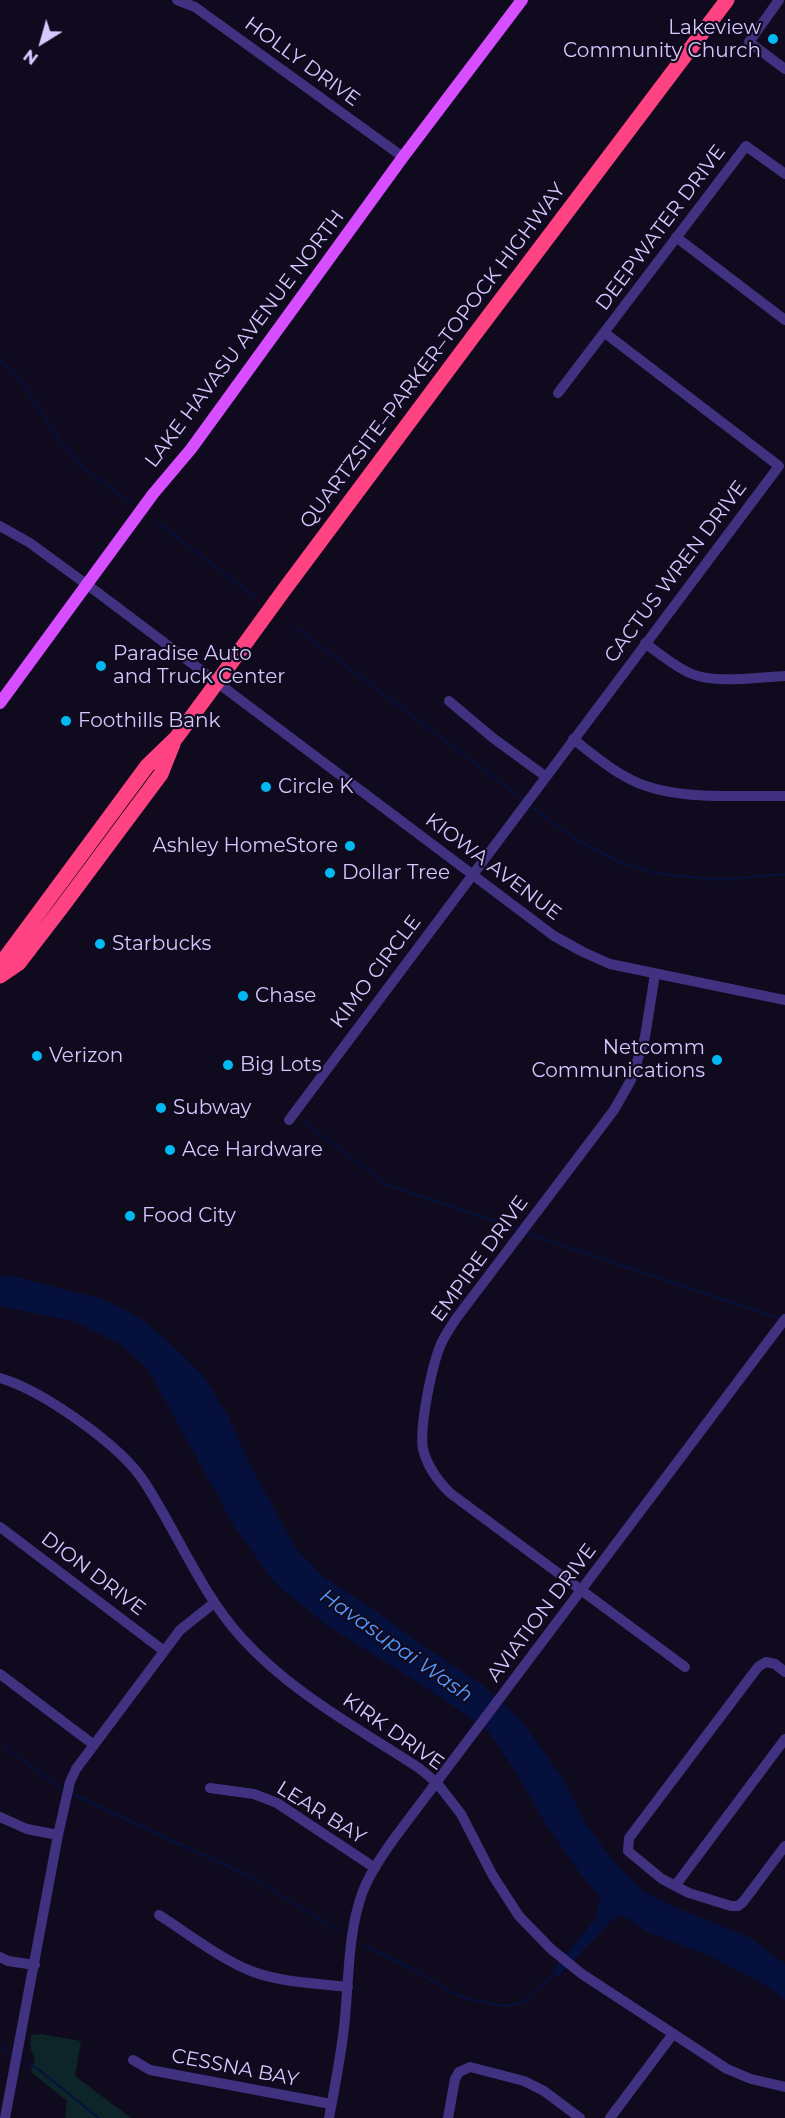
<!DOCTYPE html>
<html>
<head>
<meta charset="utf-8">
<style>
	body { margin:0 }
	#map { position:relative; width:785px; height:2118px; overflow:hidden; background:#100a1e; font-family:Montserrat,sans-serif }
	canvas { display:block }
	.north { position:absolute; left:12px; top:12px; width:60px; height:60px; -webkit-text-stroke:4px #100a1e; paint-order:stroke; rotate:217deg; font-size:16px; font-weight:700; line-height:24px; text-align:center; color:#d6c7ff }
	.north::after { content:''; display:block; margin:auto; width:21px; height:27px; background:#d6c7ff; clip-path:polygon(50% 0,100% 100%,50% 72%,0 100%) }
</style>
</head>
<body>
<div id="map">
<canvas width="785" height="2118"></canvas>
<div class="north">N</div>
</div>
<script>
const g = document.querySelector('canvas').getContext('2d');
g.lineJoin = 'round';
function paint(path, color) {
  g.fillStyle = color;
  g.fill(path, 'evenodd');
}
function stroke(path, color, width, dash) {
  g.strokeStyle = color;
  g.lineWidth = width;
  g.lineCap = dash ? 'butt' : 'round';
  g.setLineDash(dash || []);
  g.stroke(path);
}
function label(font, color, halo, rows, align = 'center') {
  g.font = font + ' Montserrat,sans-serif';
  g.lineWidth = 4.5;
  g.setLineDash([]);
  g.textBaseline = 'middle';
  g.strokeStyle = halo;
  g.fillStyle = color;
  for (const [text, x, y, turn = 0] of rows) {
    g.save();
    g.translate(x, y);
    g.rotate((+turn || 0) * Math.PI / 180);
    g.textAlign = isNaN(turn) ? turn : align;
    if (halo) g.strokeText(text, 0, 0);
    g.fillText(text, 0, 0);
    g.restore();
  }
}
const green = new Path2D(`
	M41,2034L81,2041L75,2076L131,2118H65L67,2101L31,2072L35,2059L30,2048L31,2035Z`);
const water = new Path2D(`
	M0,1276L17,1277L101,1299L126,1310L142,1320L162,1336L202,1374L227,1414L250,1464L295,1547L321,1575L379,1613L419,1643L480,1683L519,1718L562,1777L586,1824L612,1859L642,1890L675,1907L749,1937L785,1964V2000L768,1987L710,1956L647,1932L623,1916H616L558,1977L553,1970L596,1918L600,1897L583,1877L546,1825L516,1772L488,1731L436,1694L326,1625L274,1582L236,1529L147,1368L118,1342L72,1321L0,1306Z`);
const stream = new Path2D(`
	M0,360L19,377L58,438L85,469L130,502
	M157,522L255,597
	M295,627L525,801
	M529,805L574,838L619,862L655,873L719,880L785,874
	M304,1122L388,1185L518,1229
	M526,1233L779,1318
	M3,1746L64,1790
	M72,1794L253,1878L340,1932
	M364,1945L411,1968L451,1992L465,1998L499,2005L508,2006L523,2002L557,1971
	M0,2047L13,2055
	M21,2059L38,2069L99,2118`);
const minor = new Path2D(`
	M177,0L195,7L403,157
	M779,0L749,42L785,69
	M676,237L785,320
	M558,393L746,146L785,174
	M0,526L30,543L97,592L554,936L583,952L610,964L785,1000
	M645,643C660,654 675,667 692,674C717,684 758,677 785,676
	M449,701L493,738L545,776
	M573,739C590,752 607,767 626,777C668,802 737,795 785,796
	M655,974L645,1037L631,1080L614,1110L455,1320C451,1327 445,1335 441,1344C432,1365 419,1427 423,1449C427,1466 438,1481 450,1493L685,1667
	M289,1120L779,466L605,333
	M0,1378C42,1390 122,1446 145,1483C178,1534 200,1591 241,1637C290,1692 358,1728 419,1768L437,1783L461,1814L493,1876L519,1916L551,1949L582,1974L727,2069L751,2079L785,2087
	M0,1527L164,1651
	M785,1672L775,1664L766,1662L758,1667L629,1838L628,1851L662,1879L689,1893L731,1906H738L743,1902L785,1846
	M0,1674L94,1745
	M210,1788L254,1794L277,1803L375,1868
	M0,1817L27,1829L58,1835
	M675,1886L785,1739
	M159,1915C189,1934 219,1958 251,1971C282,1983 316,1983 348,1987
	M0,1957L8,1961L35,1965
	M133,2060L150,2070L331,2104
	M5,2118L58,1835L70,1782L76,1769L180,1630L214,1603
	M329,2118C335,2085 342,2052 345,2018C349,1976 348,1931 363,1891C371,1871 384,1853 396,1836L785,1319
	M448,2118L455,2079L459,2072L470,2067L524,2081L544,2091L580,2118
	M610,2118L673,2034`);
const major = new Path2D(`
	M0,703L153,494L191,449L403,157L522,0`);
const highway = new Path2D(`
	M0,971L5,958L147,766L176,738L207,696L284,590L472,338L727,0
	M0,976L19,963L62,907L161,774L173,744`);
const markers = [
	[773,39,6,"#00b8f2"],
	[101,666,6,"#00b8f2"],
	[66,721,6,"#00b8f2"],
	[266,787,6,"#00b8f2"],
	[350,846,6,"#00b8f2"],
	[330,873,6,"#00b8f2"],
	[100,944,6,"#00b8f2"],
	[243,996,6,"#00b8f2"],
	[37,1056,6,"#00b8f2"],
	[717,1060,6,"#00b8f2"],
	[228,1065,6,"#00b8f2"],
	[161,1108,6,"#00b8f2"],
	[170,1150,6,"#00b8f2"],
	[130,1216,6,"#00b8f2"]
];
const poiNames = [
	["Lakeview",761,28,"right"],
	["Community Church",761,51,"right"],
	["Paradise Auto",113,654],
	["and Truck Center",113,677],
	["Foothills Bank",78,721],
	["Circle K",278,787],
	["Ashley HomeStore",338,846,"right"],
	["Dollar Tree",342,873],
	["Starbucks",112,944],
	["Chase",255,996],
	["Netcomm",705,1048,"right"],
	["Communications",705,1071,"right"],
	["Verizon",49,1056],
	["Big Lots",240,1065],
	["Subway",173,1108],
	["Ace Hardware",182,1150],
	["Food City",142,1216]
];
const streetNames = [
	["HOLLY DRIVE",302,62,36],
	["DEEPWATER DRIVE",661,228,-53],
	["LAKE HAVASU AVENUE NORTH",245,339,-53],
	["QUARTZSITE–PARKER–TOPOCK HIGHWAY",433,356,-53],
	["CACTUS WREN DRIVE",676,572,-53],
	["KIOWA AVENUE",493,867,37],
	["KIMO CIRCLE",376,972,-53],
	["EMPIRE DRIVE",480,1259,-54],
	["DION DRIVE",93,1574,37],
	["AVIATION DRIVE",542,1613,-53],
	["KIRK DRIVE",393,1732,35],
	["LEAR BAY",321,1813,32],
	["CESSNA BAY",235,2068,11]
];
const waterNames = [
	["Havasupai Wash",396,1646,35]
];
paint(green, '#0d2528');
paint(water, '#05113c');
stroke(stream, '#05113c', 2);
stroke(minor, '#403281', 10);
stroke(major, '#d64eff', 12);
stroke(highway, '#ff4282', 15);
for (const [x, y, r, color] of markers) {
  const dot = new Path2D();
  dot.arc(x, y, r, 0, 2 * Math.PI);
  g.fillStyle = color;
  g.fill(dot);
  stroke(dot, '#100a1e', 2);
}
label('20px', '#d6c7ff', '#100a1e', poiNames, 'left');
label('20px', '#d6c7ff', '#100a1e', streetNames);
label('italic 21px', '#5598ff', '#100a1e', waterNames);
</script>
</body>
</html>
